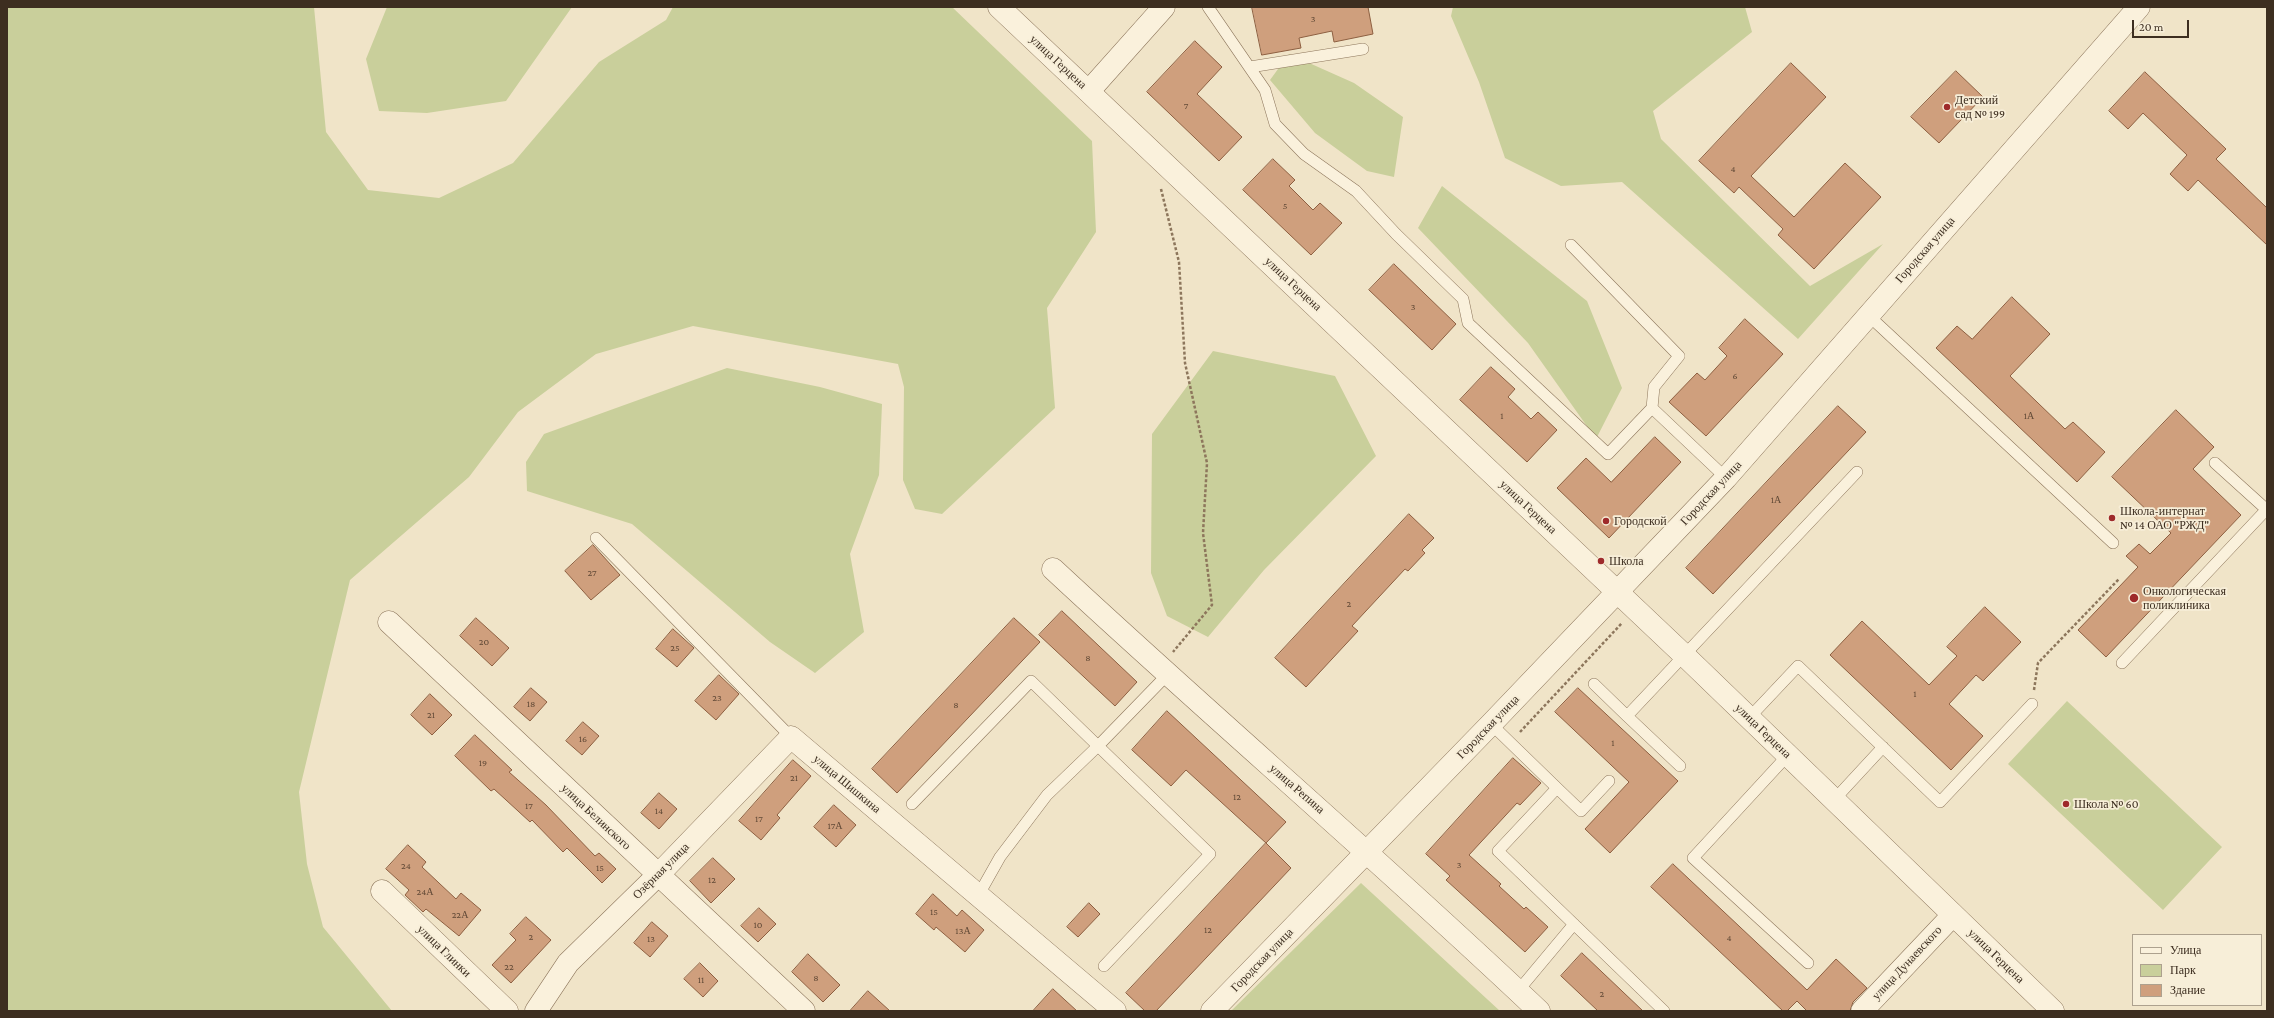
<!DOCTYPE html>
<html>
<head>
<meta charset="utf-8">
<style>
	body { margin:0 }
	#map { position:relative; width:2274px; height:1018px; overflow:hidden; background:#f0e4c8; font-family:"Crimson Pro",serif }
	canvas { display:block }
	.frame { position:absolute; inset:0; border:8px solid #3d2e20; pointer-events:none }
	.legend { position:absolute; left:2132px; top:934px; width:130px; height:72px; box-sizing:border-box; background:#f7eed8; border:1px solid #ada18e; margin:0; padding:5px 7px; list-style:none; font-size:12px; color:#3d2e20 }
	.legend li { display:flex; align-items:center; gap:8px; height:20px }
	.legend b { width:20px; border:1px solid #ada18e }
	.scale { position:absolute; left:2132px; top:20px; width:57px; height:18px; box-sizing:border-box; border:2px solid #3d2e20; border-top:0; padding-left:5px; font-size:12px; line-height:14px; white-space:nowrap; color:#3d2e20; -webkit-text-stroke:3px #f7eed8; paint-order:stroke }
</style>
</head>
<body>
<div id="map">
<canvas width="2274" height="1018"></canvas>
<div class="frame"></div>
<ul class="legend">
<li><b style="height:5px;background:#faf1dc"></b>Улица</li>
<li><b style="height:11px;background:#c9cf9b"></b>Парк</li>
<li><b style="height:11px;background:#cf9f7d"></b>Здание</li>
</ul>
<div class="scale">20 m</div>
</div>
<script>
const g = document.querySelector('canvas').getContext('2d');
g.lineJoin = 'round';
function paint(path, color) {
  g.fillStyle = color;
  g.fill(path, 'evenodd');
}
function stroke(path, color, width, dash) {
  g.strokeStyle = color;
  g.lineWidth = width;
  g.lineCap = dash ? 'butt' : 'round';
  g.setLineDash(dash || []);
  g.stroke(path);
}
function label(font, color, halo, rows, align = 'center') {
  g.font = font + ' "Crimson Pro",serif';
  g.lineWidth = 3.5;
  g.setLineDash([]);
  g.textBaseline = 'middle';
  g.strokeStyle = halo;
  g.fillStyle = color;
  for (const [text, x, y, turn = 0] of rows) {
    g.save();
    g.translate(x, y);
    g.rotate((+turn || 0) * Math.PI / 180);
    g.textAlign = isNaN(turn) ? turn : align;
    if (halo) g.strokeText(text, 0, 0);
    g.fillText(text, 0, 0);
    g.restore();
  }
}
const green = new Path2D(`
	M7,7H314L326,132L368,190L439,198L513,163L599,62L666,20L673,7H952L1092,141L1096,232L1047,308L1055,408L942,514L915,509L903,480L904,387L898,364L693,326L596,354L518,412L469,477L350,580L299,792L307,864L323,927L392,1011H7Z
	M387,7H572L506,101L427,113L379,111L366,59Z
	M1453,7H1745L1752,32L1653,111L1661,139L1810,286L1883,244L1798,339L1622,182L1561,186L1505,158L1479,82L1451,16Z
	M1289,54L1354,83L1403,117L1394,177L1367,171L1315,133L1270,80Z
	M1442,186L1587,301L1622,388L1596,439L1528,343L1418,228Z
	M1213,351L1335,376L1376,456L1264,570L1208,637L1167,616L1151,573L1152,434Z
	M727,368L820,387L882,404L879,475L850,554L864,632L815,673L770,642L632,524L527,491L526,462L544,434Z
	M2067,701L2222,847L2163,910L2008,764Z
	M1361,883L1500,1011H1231Z`);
const building = new Path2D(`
	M1252,7H1368L1373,34L1334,42L1332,31L1299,38L1301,48L1262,55Z
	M1195,41L1222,67L1197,94L1242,137L1219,161L1147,92Z
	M1791,63L1826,97L1751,176L1794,217L1845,163L1881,197L1814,269L1778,235L1783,229L1739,187L1734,193L1699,161Z
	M1956,71L1983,97L1939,143L1911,117Z
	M2145,72L2226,149L2216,159L2267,208V245L2198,180L2188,191L2170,174L2187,155L2143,113L2128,129L2109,111Z
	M1273,159L1295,180L1289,186L1313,210L1320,203L1342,223L1311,255L1243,190Z
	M1394,264L1456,324L1432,350L1369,290Z
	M2012,297L2050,334L2010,376L2065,429L2073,422L2105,452L2077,482L1936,348L1957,326L1972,339Z
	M1745,319L1783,354L1706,436L1669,402L1697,373L1705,380L1727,356L1719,348Z
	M1491,367L1515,389L1508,397L1531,419L1538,412L1557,430L1527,462L1460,400Z
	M1838,406L1866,432L1713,594L1686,568Z
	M2176,410L2214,447L2193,469L2241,515L2106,657L2078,630L2138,567L2126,556L2139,544L2150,554L2171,533L2112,477Z
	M1655,437L1681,462L1609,538L1557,488L1586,458L1611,482Z
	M1409,514L1434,538L1422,550L1425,553L1408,571L1405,569L1352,626L1358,631L1306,687L1275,658Z
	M593,545L620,575L591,600L565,571Z
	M1985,607L2021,642L1983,681L1976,675L1949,704L1983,736L1951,770L1830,655L1862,621L1929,685L1957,656L1947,647Z
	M1062,611L1137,682L1115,706L1039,635Z
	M476,618L509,648L492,666L460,636Z
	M1014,618L1040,642L897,793L872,769Z
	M673,629L694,648L677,667L656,649Z
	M719,675L739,694L716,720L695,701Z
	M531,688L547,702L530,721L514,707Z
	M1578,688L1678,781L1610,853L1585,829L1629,782L1555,712Z
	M430,694L452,715L432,735L411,715Z
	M1167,711L1286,822L1266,843L1186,770L1171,786L1132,750Z
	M583,722L599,736L582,755L566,741Z
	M475,735L512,770L509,772L546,805L595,856L599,853L616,869L602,883L567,848L563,852L532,820L530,822L494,789L491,791L455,756Z
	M1513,758L1541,783L1520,805L1517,803L1469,855L1501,884L1499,886L1524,909L1526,907L1548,927L1525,952L1446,880L1450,876L1426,854Z
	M793,760L811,776L777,815L780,818L761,840L739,821Z
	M659,793L677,809L659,829L641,813Z
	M834,805L856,825L836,847L814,827Z
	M1266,843L1291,868L1156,1011H1145L1126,993Z
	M408,845L426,862L422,867L456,899L461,893L481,910L459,936L426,909L423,912L405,895L409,890L386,869Z
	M713,858L735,879L711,903L690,881Z
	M1673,864L1807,990L1836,959L1867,988L1853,1002L1850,1011H1807L1797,1001L1787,1011H1783L1651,887Z
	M933,894L957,916L962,910L984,930L965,952L936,927L934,930L916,914Z
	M1089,903L1100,914L1078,937L1067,927Z
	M759,908L776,924L758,942L741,926Z
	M526,917L551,940L511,983L492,965L516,940L510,934Z
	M652,922L668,936L650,957L634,943Z
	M1582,953L1643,1011H1598L1561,976Z
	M808,954L840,985L823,1002L792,972Z
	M700,963L718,981L703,997L684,979Z
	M1053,989L1077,1011H1033Z
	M868,991L890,1011H850Z`);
const path = new Path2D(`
	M1161,189L1179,262L1185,363L1207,463L1203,533L1212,605L1173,652
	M2034,690L2038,663L2119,579
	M1520,732L1622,623`);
const service = new Path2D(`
	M1208,7L1265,90L1275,124L1304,154L1356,191L1396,234L1463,299L1468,323L1608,454L1652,408L1726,478
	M1250,67L1363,49
	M1571,245L1679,356L1654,387L1652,408
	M1868,315L2113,543
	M2215,463L2267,510
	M596,538L791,737
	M2122,663L2266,510
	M1594,684L1627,716L1857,472
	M1627,716L1680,766
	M1749,718L1798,666L1940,802L2032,704
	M1491,724L1557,788L1498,851L1664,1011
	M1788,755L1693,858L1808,963
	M1557,788L1581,811L1609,781
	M1834,800L1883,747
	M912,804L1031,681L1098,746L1167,675
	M978,896L1000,857L1047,795L1098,746L1210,854L1104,966
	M1518,991L1574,924`);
const minor = new Path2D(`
	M999,7L1684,655L2053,1011
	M1089,91L1164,7
	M1053,569C1213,718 1380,860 1539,1011
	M389,622L804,1011
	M382,891L507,1011
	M536,1011L568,963L658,875L791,737L1115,1011
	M1212,1011L1491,724L1726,478L2139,7
	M1862,1011L1953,915`);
const markers = [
	[1947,107,4,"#9e2a2b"],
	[2112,518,4,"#9e2a2b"],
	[1606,521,4,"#9e2a2b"],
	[1601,561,4,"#9e2a2b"],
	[2134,598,5,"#9e2a2b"],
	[2066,804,4,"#9e2a2b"]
];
const numberNames = [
	["3",1313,19],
	["7",1186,106],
	["4",1733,169],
	["5",1285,206],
	["3",1413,307],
	["6",1735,376],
	["1",1502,416],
	["1А",2029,416],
	["1А",1776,500],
	["27",592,573],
	["2",1349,604],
	["20",484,642],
	["25",675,648],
	["8",1088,658],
	["1",1915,694],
	["23",717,698],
	["18",531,704],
	["8",956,705],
	["21",431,715],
	["16",583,739],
	["1",1613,743],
	["19",483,763],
	["21",794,778],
	["12",1237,797],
	["17",529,806],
	["14",659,811],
	["17",759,819],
	["17А",835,826],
	["3",1459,865],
	["24",406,866],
	["15",600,868],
	["12",712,880],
	["24А",425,892],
	["15",934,912],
	["22А",460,915],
	["10",758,925],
	["12",1208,930],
	["13А",963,931],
	["2",531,937],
	["4",1729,938],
	["13",651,939],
	["22",509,967],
	["8",816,978],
	["11",701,980],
	["2",1602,994]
];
const streetNames = [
	["улица Герцена",1058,62,43],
	["Городская улица",1925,250,-49],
	["улица Герцена",1293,284,43],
	["Городская улица",1711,493,-47],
	["улица Герцена",1528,507,43],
	["Городская улица",1488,727,-46],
	["улица Герцена",1763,731,44],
	["улица Шишкина",847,784,40],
	["улица Репина",1297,789,41],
	["улица Белинского",596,817,43],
	["Озёрная улица",661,871,-45],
	["улица Глинки",444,951,44],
	["улица Герцена",1996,956,44],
	["Городская улица",1262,960,-46],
	["улица Дунаевского",1907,963,-47]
];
const poiNames = [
	["Детский",1955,100],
	["сад № 199",1955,114],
	["Школа-интернат",2120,511],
	["№ 14 ОАО \"РЖД\"",2120,525],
	["Городской",1614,521],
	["Школа",1609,561],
	["Онкологическая",2143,591],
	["поликлиника",2143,605],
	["Школа № 60",2074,804]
];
paint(green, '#c9cf9b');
paint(building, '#cf9f7d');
stroke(building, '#8d5f41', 1);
stroke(service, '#8d765c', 12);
stroke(minor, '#8d765c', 23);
stroke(path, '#8d765c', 2.5, [3, 2]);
stroke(service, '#faf1dc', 11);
stroke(minor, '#faf1dc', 22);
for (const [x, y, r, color] of markers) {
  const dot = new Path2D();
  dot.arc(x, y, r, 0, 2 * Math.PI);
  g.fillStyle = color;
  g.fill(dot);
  stroke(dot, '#f7eed8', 1.5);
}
label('10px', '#624a37', null, numberNames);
label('12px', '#3d2e20', '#f7eed8', streetNames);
label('12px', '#3d2e20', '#f7eed8', poiNames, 'left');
</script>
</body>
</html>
